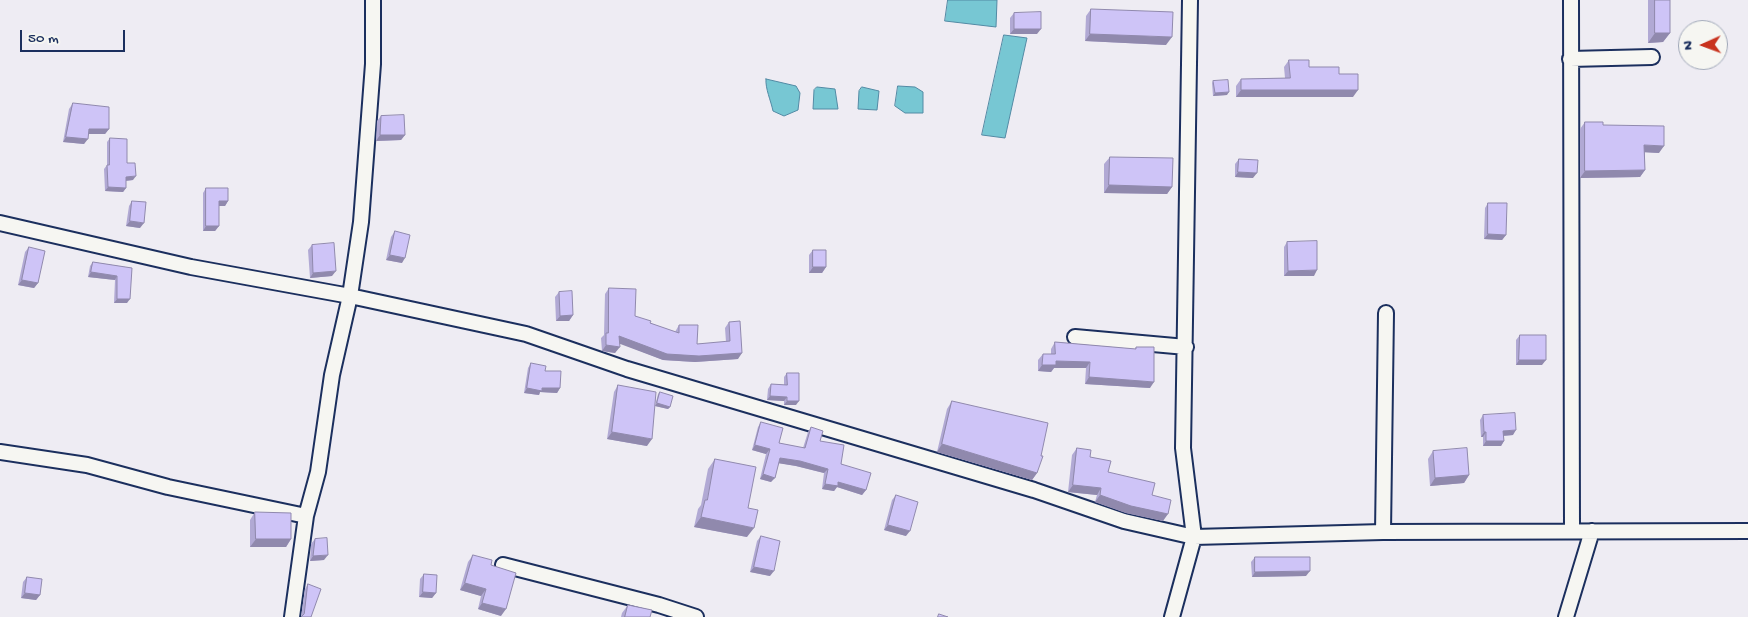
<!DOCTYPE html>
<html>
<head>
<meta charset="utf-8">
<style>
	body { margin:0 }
	#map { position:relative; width:1748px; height:617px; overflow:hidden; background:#eeecf3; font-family:"Gochi Hand",sans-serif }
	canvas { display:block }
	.north { position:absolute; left:1678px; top:20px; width:50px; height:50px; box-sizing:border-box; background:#f6f6f2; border:1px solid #9ea6b7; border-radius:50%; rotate:268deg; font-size:14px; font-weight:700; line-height:20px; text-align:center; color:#1b2f5e }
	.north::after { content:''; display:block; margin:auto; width:18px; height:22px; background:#c8321e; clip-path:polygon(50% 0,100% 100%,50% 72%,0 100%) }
	.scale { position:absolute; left:20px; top:30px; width:105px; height:22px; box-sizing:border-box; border:2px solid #1b2f5e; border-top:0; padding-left:6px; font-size:15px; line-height:18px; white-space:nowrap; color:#1b2f5e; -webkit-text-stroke:4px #f6f6f2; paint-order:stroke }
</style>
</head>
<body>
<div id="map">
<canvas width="1748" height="617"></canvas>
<div class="north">N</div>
<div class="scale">50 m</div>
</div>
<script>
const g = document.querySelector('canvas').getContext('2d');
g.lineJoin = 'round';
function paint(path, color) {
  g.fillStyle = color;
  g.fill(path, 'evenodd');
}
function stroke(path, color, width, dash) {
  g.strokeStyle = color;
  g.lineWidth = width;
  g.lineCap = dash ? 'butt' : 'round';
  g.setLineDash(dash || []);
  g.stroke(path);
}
const water = new Path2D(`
	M948,0H997L996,27L945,21Z
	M1004,35L1027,38L1005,138L982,135Z
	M766,79L796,86L800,93L798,110L784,116L773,111C771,101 765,88 766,79Z
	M898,86L915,87L923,92V113H905L895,106Z
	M817,87L835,89L838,109H813L814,90Z
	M862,87L879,91L877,110L858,109L859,91Z`);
const minor = new Path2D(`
	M1571,0L1572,531
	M1570,59L1652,57
	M0,223L191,267L350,296L526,334L627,369L1034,490L1124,521L1194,537L1383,532L1748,531
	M1075,337L1186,347
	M0,452L87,465L168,487L306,516
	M1383,532L1386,313
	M503,565L659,605L696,617
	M292,617L306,516L318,472L332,375L350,296L361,222L373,64V0
	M1172,617L1194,537L1183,448L1190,0
	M1566,617L1592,531`);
const wall = new Path2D(`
	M1648,0H1670V33L1663,42L1648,43Z
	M1091,9L1166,45L1085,41L1086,16Z
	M1014,13L1037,34H1010V18Z
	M1289,60L1309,67L1339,74L1353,97H1236V86L1241,79L1285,78L1284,67Z
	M1213,81L1227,95L1213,96L1212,83Z
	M73,103L109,129L105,134H88L84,144L63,142L69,109Z
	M381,116L405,135L401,140L376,141L377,121Z
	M1585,122L1603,125L1659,153L1645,152V170L1640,177L1580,178V129Z
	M110,138L127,163L133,180L126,181V188L123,192L105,191L104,169L107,165V142Z
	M1110,157L1172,187L1167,194L1104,193V164Z
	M1239,159L1253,178L1235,177V164Z
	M206,188L228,201L225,206H219V226L215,231H203V193Z
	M132,201L140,228L126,226L129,206Z
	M1488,203L1506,235L1502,240L1484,239L1485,208Z
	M395,231L402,263L386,260L391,237Z
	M1287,242L1314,276H1284V247Z
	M312,245L332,276L310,278L308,250Z
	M29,247L38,283L34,288L18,285L25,252Z
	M813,250L826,267L822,273H809V255Z
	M93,262L132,268L127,303H114L115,280L88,277L90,266Z
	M609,288L635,316L650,323L675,332L679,325L697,344L726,342L725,328L729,322L738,359L695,362L663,360L620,343L615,353L602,351L601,338L604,335L605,294Z
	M559,292L573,315L569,321H556L555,297Z
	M1520,335L1542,365H1516V340Z
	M1055,342L1135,349L1136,347L1150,388L1085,384L1086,368H1054L1051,372L1038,371V360L1043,354H1051V349Z
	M531,363L545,371L560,388L557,393L540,392L539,395L524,393L528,368Z
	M787,373L796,405H784V401L767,400L768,389L771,384L784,385V377Z
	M618,385L647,446L607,439L614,392Z
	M660,392L670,407L668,409L655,406L658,394Z
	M952,401L1037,473L1032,480L937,452L947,409Z
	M1483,415L1513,435L1504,436V441L1501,446H1483V437H1481L1480,420Z
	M761,422L779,443L803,448L808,432L811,427L820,441L866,490L862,495L837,487L834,491L822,489L824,473L796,466L779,463L771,482L760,479L766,454L752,450L758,427Z
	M1077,448L1108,472L1152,495L1163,521L1126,513L1095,502L1097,495L1068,492L1072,455Z
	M1433,451L1469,475L1464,483L1430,486L1428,459Z
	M715,459L748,508L747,537L694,527L698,509L701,505L708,469Z
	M896,495L906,536L884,530L892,500Z
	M255,512L291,539L286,547H250V520Z
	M761,536L770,576L750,572L757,541Z
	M315,539L324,560L310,561L311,544Z
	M473,555L491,565L501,616L478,609L481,596L460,590L468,562Z
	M1255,557L1306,576L1252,577L1251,562Z
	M424,574L436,593L432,598L419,597L420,579Z
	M27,577L40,595L36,600L21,598L23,582Z
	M308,584L311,617H301L305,589Z
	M628,605L650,617H621L622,613Z`);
const shadedWall = new Path2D(`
	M1014,29H1041L1037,34H1010Z
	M1655,33H1670L1663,42L1648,43Z
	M1090,34L1172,37L1166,45L1085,41Z
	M1241,90H1358L1353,97H1236Z
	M1229,92L1227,95L1213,96L1215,93Z
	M89,129H109L105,134H85Z
	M380,135H405L401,140L376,141Z
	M66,137L88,139L84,144L63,142Z
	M1644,145L1664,146L1659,153L1639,152Z
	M1645,170L1640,177L1580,178L1585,171Z
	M1238,172L1257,173L1253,178L1235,177Z
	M136,176L133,180L123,181L126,177Z
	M1109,185L1172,187L1167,194L1104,193Z
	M108,187L126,188L123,192L105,191Z
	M219,201H228L225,206H215Z
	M130,221L144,223L140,228L126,226Z
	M206,226H219L215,231H203Z
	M1488,234L1506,235L1502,240L1484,239Z
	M390,255L405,258L402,263L386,260Z
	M813,267H826L822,273H809Z
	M1317,270L1314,276H1284L1288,271Z
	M336,271L332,276L310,278L313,273Z
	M91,272L117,276L115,280L88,277Z
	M22,280L38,283L34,288L18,285Z
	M117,299H130L127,303H114Z
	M573,315L569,321H556L560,316Z
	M619,336L742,353L738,359L695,362L663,360L615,342Z
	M606,345L620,347L615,353L602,351Z
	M1519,360H1546L1542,365H1516Z
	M1056,361L1090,362L1086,368H1054L1051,372L1038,371L1042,365Z
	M1089,377L1154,382L1150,388L1085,384Z
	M527,388H560L557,393L540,392L539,395L524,393Z
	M770,396L787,397L784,401L767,400Z
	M787,401H799L796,405H784Z
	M657,403L670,407L668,409L655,406Z
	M1516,430L1513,435L1500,436L1503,431Z
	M612,432L652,439L647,446L607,439Z
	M1484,432H1486L1483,437H1481Z
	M1486,441H1504L1501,446H1483Z
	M942,444L1037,473L1032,480L937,452Z
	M755,445L770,449L766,454L752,450Z
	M780,458L800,461L828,469L824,473L796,466L777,463Z
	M763,474L775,478L771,482L760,479Z
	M1469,475L1464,483L1430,486L1435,478Z
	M838,482L866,490L862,495L837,487L834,491L822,489L825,484Z
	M1073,485L1101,488L1097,495L1068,492Z
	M1100,495L1168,514L1163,521L1126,513L1095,502Z
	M701,517L754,528L747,537L694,527Z
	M888,525L910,531L906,536L884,530Z
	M256,539H291L286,547H250Z
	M328,555L324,560L310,561L313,556Z
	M754,567L774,571L770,576L750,572Z
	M1310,571L1306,576L1252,577L1255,572Z
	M465,583L486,589L481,596L460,590Z
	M423,592L436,593L432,598L419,597Z
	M25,593L40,595L36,600L21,598Z
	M482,603L506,609L501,616L478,609Z`);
const building = new Path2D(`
	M1655,0H1670V33H1655Z
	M1091,9L1173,12L1172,37L1090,34Z
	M1041,12V29H1014V13Z
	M1289,60H1309V67H1339V74H1358V90H1241V79L1290,78Z
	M1228,80L1229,92L1215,93L1213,81Z
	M73,103L109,107V129H89L88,139L66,137Z
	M404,115L405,135H380L381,116Z
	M1585,122H1603V125L1664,126V146L1644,145L1645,170L1585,171Z
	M110,138L127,139V163H135L136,176L126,177V188L108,187L107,165H109Z
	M1110,157L1173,158L1172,187L1109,185Z
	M1239,159L1258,160L1257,173L1238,172Z
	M206,188H228V201H219V226H206Z
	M132,201L146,202L144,223L130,221Z
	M1488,203H1507L1506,235L1488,234Z
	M395,231L410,235L405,258L390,255Z
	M1317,241V270L1288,271L1287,242Z
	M334,243L336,271L313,273L312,245Z
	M29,247L45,251L38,283L22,280Z
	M813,250H826V267H813Z
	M93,262L132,268L130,299H117V276L91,272Z
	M609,288L636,289L635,316L651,321L650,323L679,333V325H698L697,344L730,341L729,322L740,321L742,353L699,356L667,354L619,336L620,347L606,345V333H608Z
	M572,291L573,315L560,316L559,292Z
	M1520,335H1546V360H1519Z
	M1055,342L1136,349V347H1154V382L1089,377L1090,362L1056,361V365H1042L1043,354H1055Z
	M531,363L546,366L545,371H561L560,388H542V391L527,388Z
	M787,373H799V401H787V397L770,396L771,384L787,385Z
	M618,385L656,392L652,439L612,432Z
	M660,392L673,396L670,407L657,403Z
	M952,401L1048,423L1041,456H1043L1037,473L942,444Z
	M1515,413L1516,430L1503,431L1504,441H1486V432H1484L1483,415Z
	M761,422L783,428L779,443L805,448L811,427L823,431L820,441L844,445L841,464L871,473L866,490L838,482V486L825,484L828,469L800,461L780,458L775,478L763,474L770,449L755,445Z
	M1077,448L1091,450L1090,457L1111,461L1108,472L1155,483L1152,495L1171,500L1168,514L1131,506L1100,495L1101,488L1073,485Z
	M1467,448L1469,475L1435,478L1433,451Z
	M715,459L756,467L748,508L758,510L754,528L701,517L705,500H707Z
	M896,495L918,502L910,531L888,525Z
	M255,512L291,513V539H256Z
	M761,536L780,541L774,571L754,567Z
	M327,538L328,555L313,556L315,539Z
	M473,555L492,560L491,565L516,573L506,609L482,603L486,589L465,583Z
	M1255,557H1310V571L1255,572Z
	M424,574L437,575L436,593L423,592Z
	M27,577L42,579L40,595L25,593Z
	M308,584L321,589L311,617H301L304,614Z
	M628,605L652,610L650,617H625Z
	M939,614L948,617H938Z`);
paint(water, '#77c7d3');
stroke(water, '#528aa4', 1);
stroke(minor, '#1b2f5e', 18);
stroke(minor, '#f6f6f2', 14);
paint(wall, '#b1a9d4');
paint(shadedWall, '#9089ad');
paint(building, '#cec4f7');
stroke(building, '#9089ad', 1);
</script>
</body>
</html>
